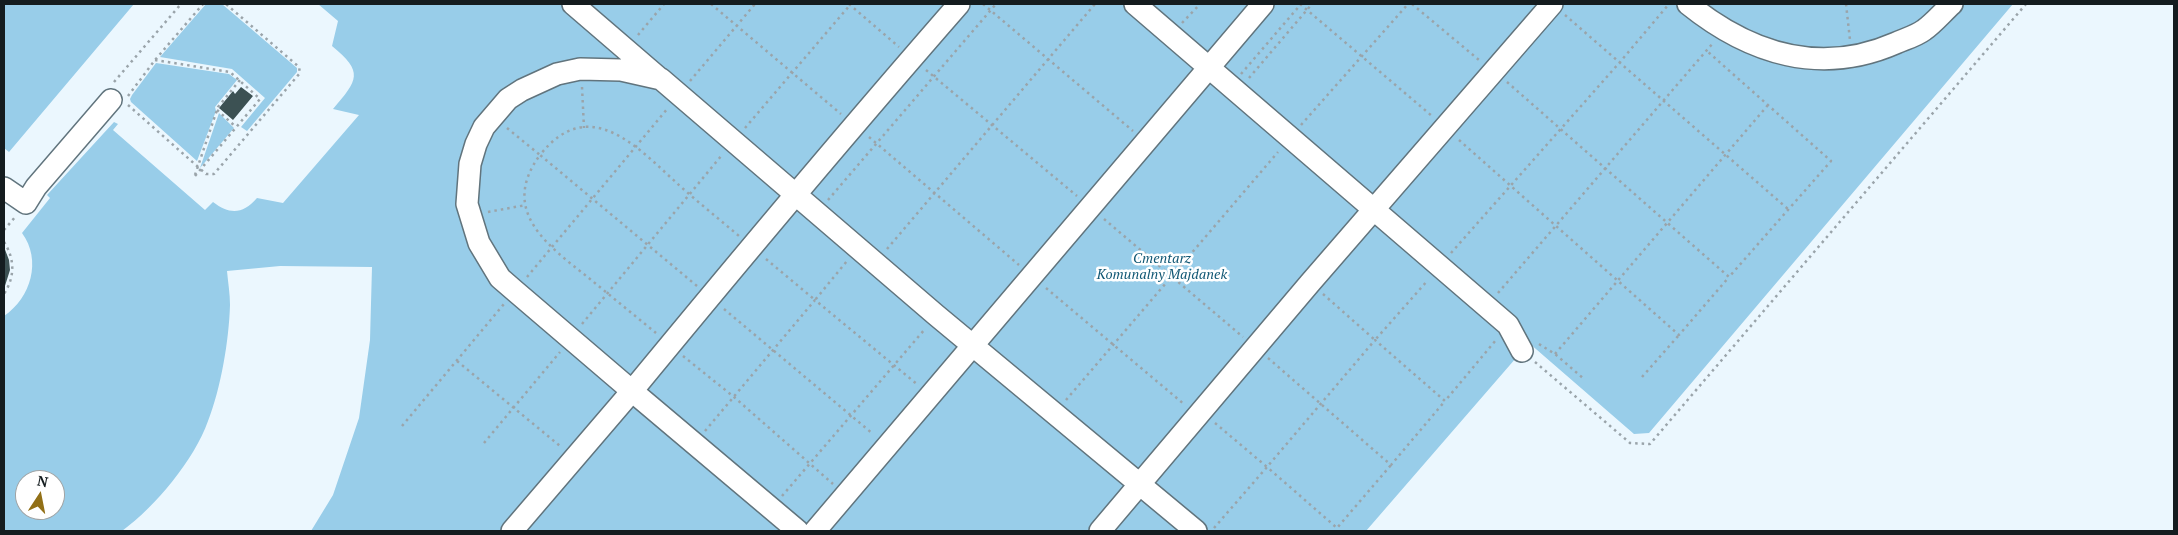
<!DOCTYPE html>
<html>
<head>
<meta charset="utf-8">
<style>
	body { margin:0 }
	#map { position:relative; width:2178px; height:535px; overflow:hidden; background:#ebf7fe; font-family:"PT Serif",serif }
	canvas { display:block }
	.frame { position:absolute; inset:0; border:5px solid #141c1f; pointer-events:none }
	.north { position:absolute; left:15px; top:470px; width:50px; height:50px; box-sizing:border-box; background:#fff; border:1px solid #a1a4a5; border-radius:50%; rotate:11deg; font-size:14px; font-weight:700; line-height:20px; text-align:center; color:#141c1f }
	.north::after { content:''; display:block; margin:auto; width:18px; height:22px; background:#927017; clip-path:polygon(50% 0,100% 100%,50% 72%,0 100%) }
</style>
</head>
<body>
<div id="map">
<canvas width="2178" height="535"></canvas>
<div class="frame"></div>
<div class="north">N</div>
</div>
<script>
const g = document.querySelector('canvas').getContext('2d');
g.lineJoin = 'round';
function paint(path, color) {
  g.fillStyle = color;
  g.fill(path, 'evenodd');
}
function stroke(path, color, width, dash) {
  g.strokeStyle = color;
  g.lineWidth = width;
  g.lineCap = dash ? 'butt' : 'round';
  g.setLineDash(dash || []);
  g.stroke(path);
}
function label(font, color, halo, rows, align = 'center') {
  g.font = font + ' "PT Serif",serif';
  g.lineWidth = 5;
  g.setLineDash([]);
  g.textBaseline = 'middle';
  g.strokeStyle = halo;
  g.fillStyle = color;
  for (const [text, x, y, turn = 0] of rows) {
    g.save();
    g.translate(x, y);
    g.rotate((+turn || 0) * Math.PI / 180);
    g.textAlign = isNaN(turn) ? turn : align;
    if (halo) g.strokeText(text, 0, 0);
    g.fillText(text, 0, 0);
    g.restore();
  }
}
const green = new Path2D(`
	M4,4H134L9,152L4,148Z
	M206,4H222L297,68V72L247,131L241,127L265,98L232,69L160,57Z
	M318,4H2013L1649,433L1634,434L1529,343L1366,531H311L333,495L359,418L370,340L372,267L280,266L227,271C228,282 230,294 230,305C229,340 221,388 208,421C194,460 156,506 122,531H4V316C31,298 42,260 22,233L50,198L47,195L114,122L118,124L113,130L205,210L213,202C230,215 243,214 257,198L283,203L359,115L333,109C358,80 364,72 332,46L338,21ZM25,480H55V510H25Z
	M156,63L229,74L237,80L215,107L216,111L197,161L131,102L130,99L132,95Z
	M219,113L234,128L200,168Z`);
const building = new Path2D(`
	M241,87L253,96L233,120L219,108L233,91L235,94Z
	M4,247L9,260L10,270L4,289Z`);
const path = new Path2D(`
	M711,4L841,114
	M849,4L899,47
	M983,4L1133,131
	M1300,4L1432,116
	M1412,4L1479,60
	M1846,4L1850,40
	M1565,15L1788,209
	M1182,23L1200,4
	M638,35L664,4
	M155,60L230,72L260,99L195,176
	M926,70L1077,196
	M1241,74L1301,4
	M1249,78L1312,4
	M690,81L755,4
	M114,82L181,4
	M1507,82L1729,277L1831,161L1707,51
	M582,87L584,128
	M128,96L155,60L203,4
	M128,105L206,174H214L300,73L299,67L226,4
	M217,110L236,127
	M1301,125L1408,4
	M507,128L540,155C498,212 550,247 590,279C612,297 634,315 656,333
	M745,128L850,5
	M869,137L1019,265
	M1459,140L1679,335L1729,277
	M195,175L218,107L240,80
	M828,200L996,4
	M488,212L526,205
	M1104,219L1243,337
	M4,230L16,216
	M4,242C15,259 15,277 4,294
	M887,249L1095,4
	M1451,253L1620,62L1669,4
	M766,259L815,300L847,261
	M527,277L668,108
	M697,286L540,155C590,92 639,149 680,186C699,203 719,219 739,236
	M1046,288L1185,405
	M1498,293L1713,43
	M1323,294L1375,340L1428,280
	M724,309L873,434
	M582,324L722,155
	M1539,344L1555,354L1584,379
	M1555,354L1768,105
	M683,356L734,397L833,484
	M1268,358L1391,465L1445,401
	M457,361L560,446
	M1535,362L1630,443L1650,444L2026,4
	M1642,377L1679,335
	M1066,400L1278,152
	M1215,423L1267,467L1375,340L1445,401L1496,340
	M402,426L504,304
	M705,431L815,300L918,385
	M484,443L560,352
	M782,496L925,329
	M1214,528L1267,467L1337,528L1391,465`);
const minor = new Path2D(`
	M573,4L659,78
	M959,4C848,131 739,261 632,391L515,291L500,278L479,243L467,204L470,164L476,144L484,127L508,99L522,90L557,74L580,69L621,70L661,79L936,315L1196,531
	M1135,4L1508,325L1522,351
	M1688,4C1750,54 1821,76 1896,43C1905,39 1916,36 1924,30C1934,23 1943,12 1952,4
	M4,188L26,203L36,187L111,100
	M512,531L632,391L798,531
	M815,531L1263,4
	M1100,531L1310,283L1552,4`);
const parkNames = [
	["Cmentarz",1162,259],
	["Komunalny Majdanek",1162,275]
];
paint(green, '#98cde9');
paint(building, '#3c5153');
stroke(minor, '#61747d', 24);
stroke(path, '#9aa4aa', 2.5, [2.5, 4]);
stroke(minor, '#fff', 21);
label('italic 14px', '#105774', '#fff', parkNames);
</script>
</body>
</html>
